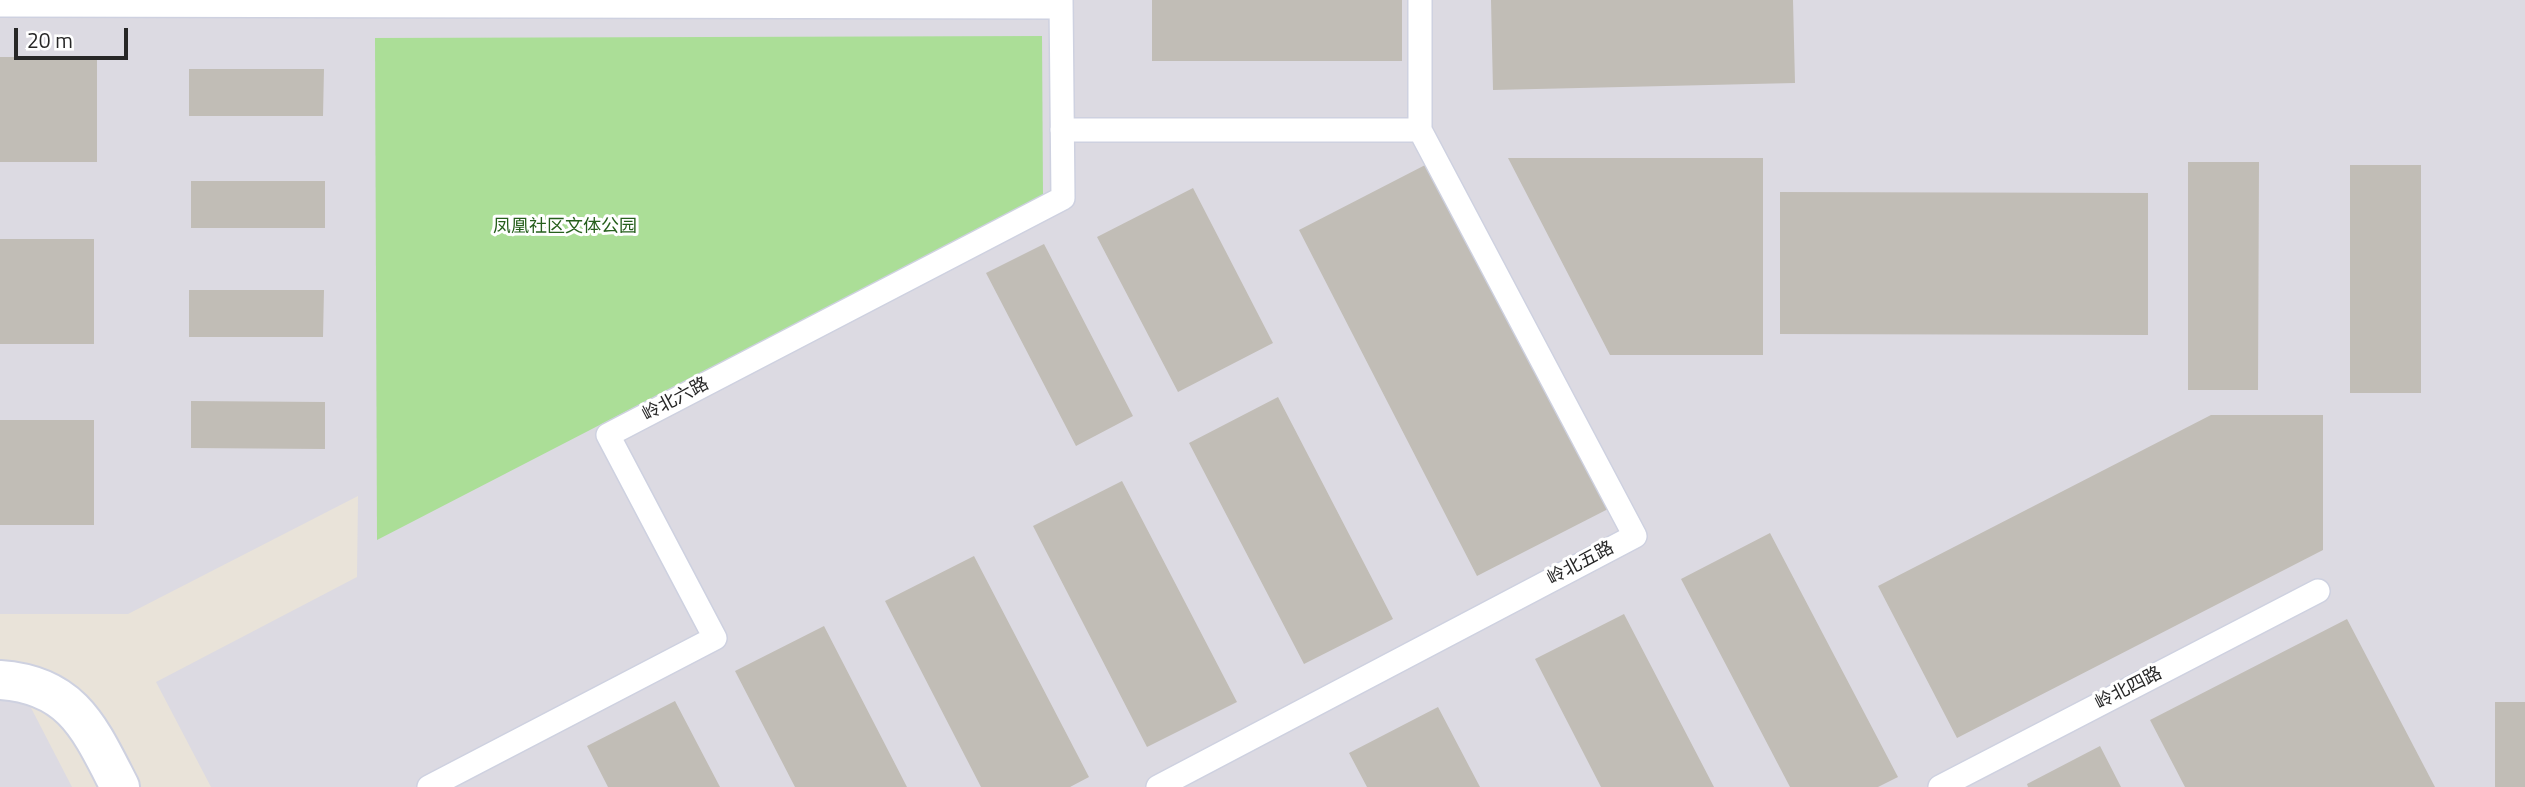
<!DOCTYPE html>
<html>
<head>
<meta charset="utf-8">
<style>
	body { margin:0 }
	#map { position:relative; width:2525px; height:787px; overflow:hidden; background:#e9e3d9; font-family:"Titillium Web",sans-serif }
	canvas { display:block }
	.scale { position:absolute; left:14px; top:28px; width:114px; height:32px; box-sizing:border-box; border:4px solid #272727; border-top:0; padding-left:9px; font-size:21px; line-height:24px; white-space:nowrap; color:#272727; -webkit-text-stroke:5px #fff; paint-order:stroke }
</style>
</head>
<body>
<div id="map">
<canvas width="2525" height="787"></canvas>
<div class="scale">20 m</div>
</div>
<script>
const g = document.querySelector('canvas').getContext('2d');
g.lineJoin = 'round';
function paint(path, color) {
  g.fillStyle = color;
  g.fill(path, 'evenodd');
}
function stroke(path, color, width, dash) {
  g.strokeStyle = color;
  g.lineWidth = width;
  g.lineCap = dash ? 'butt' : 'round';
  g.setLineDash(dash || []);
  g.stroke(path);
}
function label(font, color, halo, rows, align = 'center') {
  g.font = font + ' "Titillium Web","Noto Sans SC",sans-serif';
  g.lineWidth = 6;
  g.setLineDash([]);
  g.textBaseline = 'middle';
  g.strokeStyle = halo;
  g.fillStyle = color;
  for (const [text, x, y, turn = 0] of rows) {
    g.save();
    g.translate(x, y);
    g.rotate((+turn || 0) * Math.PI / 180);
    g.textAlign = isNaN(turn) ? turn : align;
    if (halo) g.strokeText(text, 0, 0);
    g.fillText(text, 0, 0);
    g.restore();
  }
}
const industrial = new Path2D(`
	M0,0H2525V787H211L156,682L357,577L358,496L128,614H0Z
	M0,700H27L72,787H0Z`);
const green = new Path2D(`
	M1042,36L1043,196L377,540L375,38Z`);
const building = new Path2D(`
	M1152,0H1402V61H1152Z
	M1491,0H1793L1795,83L1493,90Z
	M0,57H97V162H0Z
	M189,69H324L323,116H189Z
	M1508,158H1763V355H1610Z
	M1431,162L1610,508L1477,576L1299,230Z
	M2188,162H2259L2258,390H2188Z
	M2350,165H2421V393H2350Z
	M191,181H325V228H191Z
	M1193,188L1273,343L1178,392L1097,237Z
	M1780,192L2148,193V335L1780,334Z
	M0,239H94V344H0Z
	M1044,244L1133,416L1076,446L986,273Z
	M189,290H324L323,337H189Z
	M1278,397L1393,619L1304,664L1189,443Z
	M191,401L325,402V449L191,448Z
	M2211,415H2323V550L1957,738L1878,586Z
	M0,420H94V525H0Z
	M1122,481L1237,702L1147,747L1033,526Z
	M1770,533L1898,777L1878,787H1790L1681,579Z
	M974,556L1089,777L1070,787H981L885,601Z
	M1624,614L1714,787H1601L1535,659Z
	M2347,619L2435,787H2185L2150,720Z
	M824,626L907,787H795L735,671Z
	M675,701L720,787H608L587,746Z
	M2495,702H2525V787H2495Z
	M1438,707L1480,787H1367L1349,753Z
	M2100,746L2121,787H2028L2027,784Z`);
const service = new Path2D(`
	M0,5L1061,7
	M1062,130H1420V0
	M429,787L715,638L608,435L1063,198L1061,0
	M1158,787L1635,536L1420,130
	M1940,787L2318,591`);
const tertiary = new Path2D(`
	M0,680C73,685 90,729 120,787`);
const parkNames = [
	["凤凰社区文体公园",565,228]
];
const streetNames = [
	["岭北六路",676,400,-28],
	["岭北五路",1581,564,-28],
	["岭北四路",2129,689,-27]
];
paint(industrial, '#dcdae2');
paint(green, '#abde97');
paint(building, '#c1bdb6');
stroke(service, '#ced1e0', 26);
stroke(tertiary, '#ced1e0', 42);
stroke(service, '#fff', 23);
stroke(tertiary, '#fff', 38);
label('18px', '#265f1c', '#fff', parkNames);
label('18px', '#272727', '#fff', streetNames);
</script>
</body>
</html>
